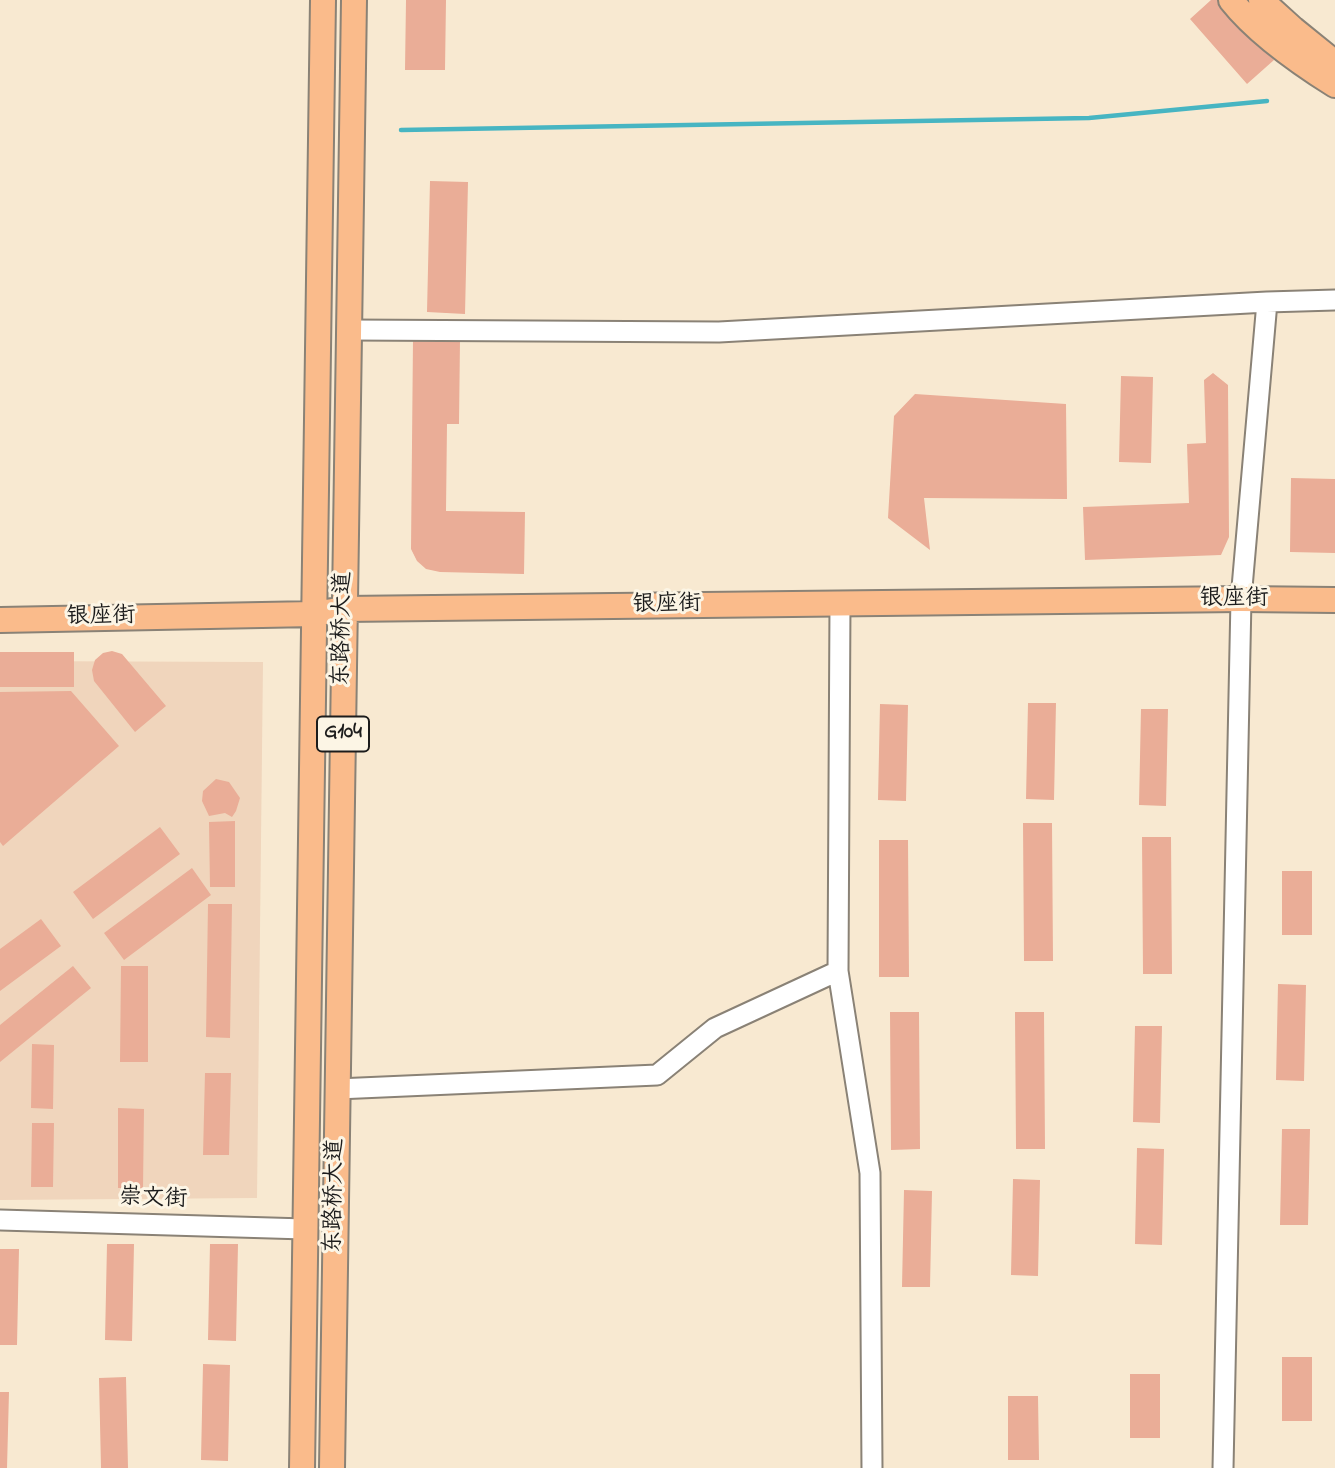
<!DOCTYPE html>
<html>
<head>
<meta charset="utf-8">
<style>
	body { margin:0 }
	canvas { display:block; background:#f8e9d1 }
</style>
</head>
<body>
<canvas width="1335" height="1468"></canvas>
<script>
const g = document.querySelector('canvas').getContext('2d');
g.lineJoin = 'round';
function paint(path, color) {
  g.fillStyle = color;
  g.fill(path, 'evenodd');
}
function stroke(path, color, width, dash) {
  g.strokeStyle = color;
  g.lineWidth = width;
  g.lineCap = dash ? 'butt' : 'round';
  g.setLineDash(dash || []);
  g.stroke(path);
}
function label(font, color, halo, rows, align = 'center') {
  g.font = font + ' "Indie Flower","LXGW WenKai TC",sans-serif';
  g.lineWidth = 6;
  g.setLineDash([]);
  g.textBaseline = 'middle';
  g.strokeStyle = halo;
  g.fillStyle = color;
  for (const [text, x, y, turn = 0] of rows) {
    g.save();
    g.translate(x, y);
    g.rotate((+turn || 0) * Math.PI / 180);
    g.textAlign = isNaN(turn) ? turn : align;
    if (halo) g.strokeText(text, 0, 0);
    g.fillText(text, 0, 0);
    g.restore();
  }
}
const built = new Path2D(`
	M0,661L263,662L257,1198L0,1200Z`);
const stream = new Path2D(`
	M401,130L1089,118L1267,101`);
const building = new Path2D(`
	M406,0H446L445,70H405Z
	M1211,0H1222L1274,60L1247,84L1190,19Z
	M430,181L468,182L465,314L427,312Z
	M413,339L460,340L459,424H447L446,511L525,512L524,574L440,572L426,569L417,561L411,549Z
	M1213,373L1228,385L1229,537L1221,555L1085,560L1083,507L1189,503L1187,444L1206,443L1204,380Z
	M1121,376L1153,377L1151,463L1119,462Z
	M915,394L1066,404L1067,499L924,498L930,550L888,518L894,416Z
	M1291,478L1335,479V553L1290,552Z
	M112,651L122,654L166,706L135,732L94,681L92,670L95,660L103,653Z
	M0,652H74V687H0Z
	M71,691L119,746L3,846L0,842V692Z
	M1028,703H1056L1054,800L1026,799Z
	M880,704L908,705L906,801L878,800Z
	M1141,709H1168L1166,806L1139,805Z
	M216,779L229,782L240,798L236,811L232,817L225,813L209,816L202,801L203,791Z
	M235,821V887H210L209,822Z
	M1023,823H1052L1053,961H1024Z
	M160,827L180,854L93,919L73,892Z
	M1142,837H1171L1172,974H1143Z
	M879,840H908L909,977H879Z
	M192,868L211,895L124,960L104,933Z
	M1282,871H1312V935H1282Z
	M208,904H232L230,1038L206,1037Z
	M41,919L61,946L0,991V949Z
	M73,966L91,988L0,1062V1025Z
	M121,966H148V1062H120Z
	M1278,984L1306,985L1304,1081L1276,1080Z
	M890,1012H919L920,1149L891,1150Z
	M1015,1012H1044L1045,1149H1016Z
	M1135,1026H1162L1160,1123L1133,1122Z
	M32,1044L54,1045L53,1109L31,1108Z
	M205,1073H231L229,1155H203Z
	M118,1108L144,1109L143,1188H118Z
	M32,1123H54L53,1187H31Z
	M1282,1129H1310L1308,1225H1280Z
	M1137,1148L1164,1149L1162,1245L1135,1244Z
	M1013,1179L1040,1180L1038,1276L1011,1275Z
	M904,1190L932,1191L930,1287H902Z
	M107,1244H134L132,1341L105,1340Z
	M210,1244H238L236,1341L208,1340Z
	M0,1249H19L17,1345H0Z
	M1282,1357H1312V1421H1282Z
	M203,1364L230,1365L228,1461L201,1460Z
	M1130,1374H1160V1438H1130Z
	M126,1377L128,1468H101L99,1378Z
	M0,1392H9L7,1468H0Z
	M1008,1396H1038L1039,1460H1008Z`);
const minor = new Path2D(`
	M349,330L719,332L1267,302L1335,300
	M840,604L838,971L870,1173L872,1468
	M337,1089L657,1075L715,1028L838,971
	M0,1220L305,1229
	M1223,1468L1241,599L1267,302`);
const major = new Path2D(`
	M1231,0C1257,33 1300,63 1335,85
	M1261,0L1293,29L1335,63
	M0,620L314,614L344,609L1241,599L1335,600
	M302,1468L323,0
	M332,1468L354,0`);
const shields = [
	[343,734,52]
];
const shieldNames = [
	["G104",343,734]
];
const streetNames = [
	["银座街",1234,600],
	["银座街",667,606,-1],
	["银座街",101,618,-1],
	["东路桥大道",344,629,-89],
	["东路桥大道",336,1196,-89],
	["崇文街",153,1200,2]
];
paint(built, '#f0d5bc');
stroke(stream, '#47b5c2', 4.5);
paint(building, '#eaad97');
stroke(minor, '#8a8276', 23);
stroke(major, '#8a8276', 28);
stroke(minor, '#fff', 19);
stroke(major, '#fabb8b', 24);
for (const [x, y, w] of shields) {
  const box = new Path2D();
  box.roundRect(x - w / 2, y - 17.5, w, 35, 5);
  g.fillStyle = '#fcf5e5';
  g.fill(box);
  stroke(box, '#1c1c1c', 2);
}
label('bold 21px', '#1c1c1c', null, shieldNames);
label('23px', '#1c1c1c', '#fcf5e5', streetNames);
</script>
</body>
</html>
